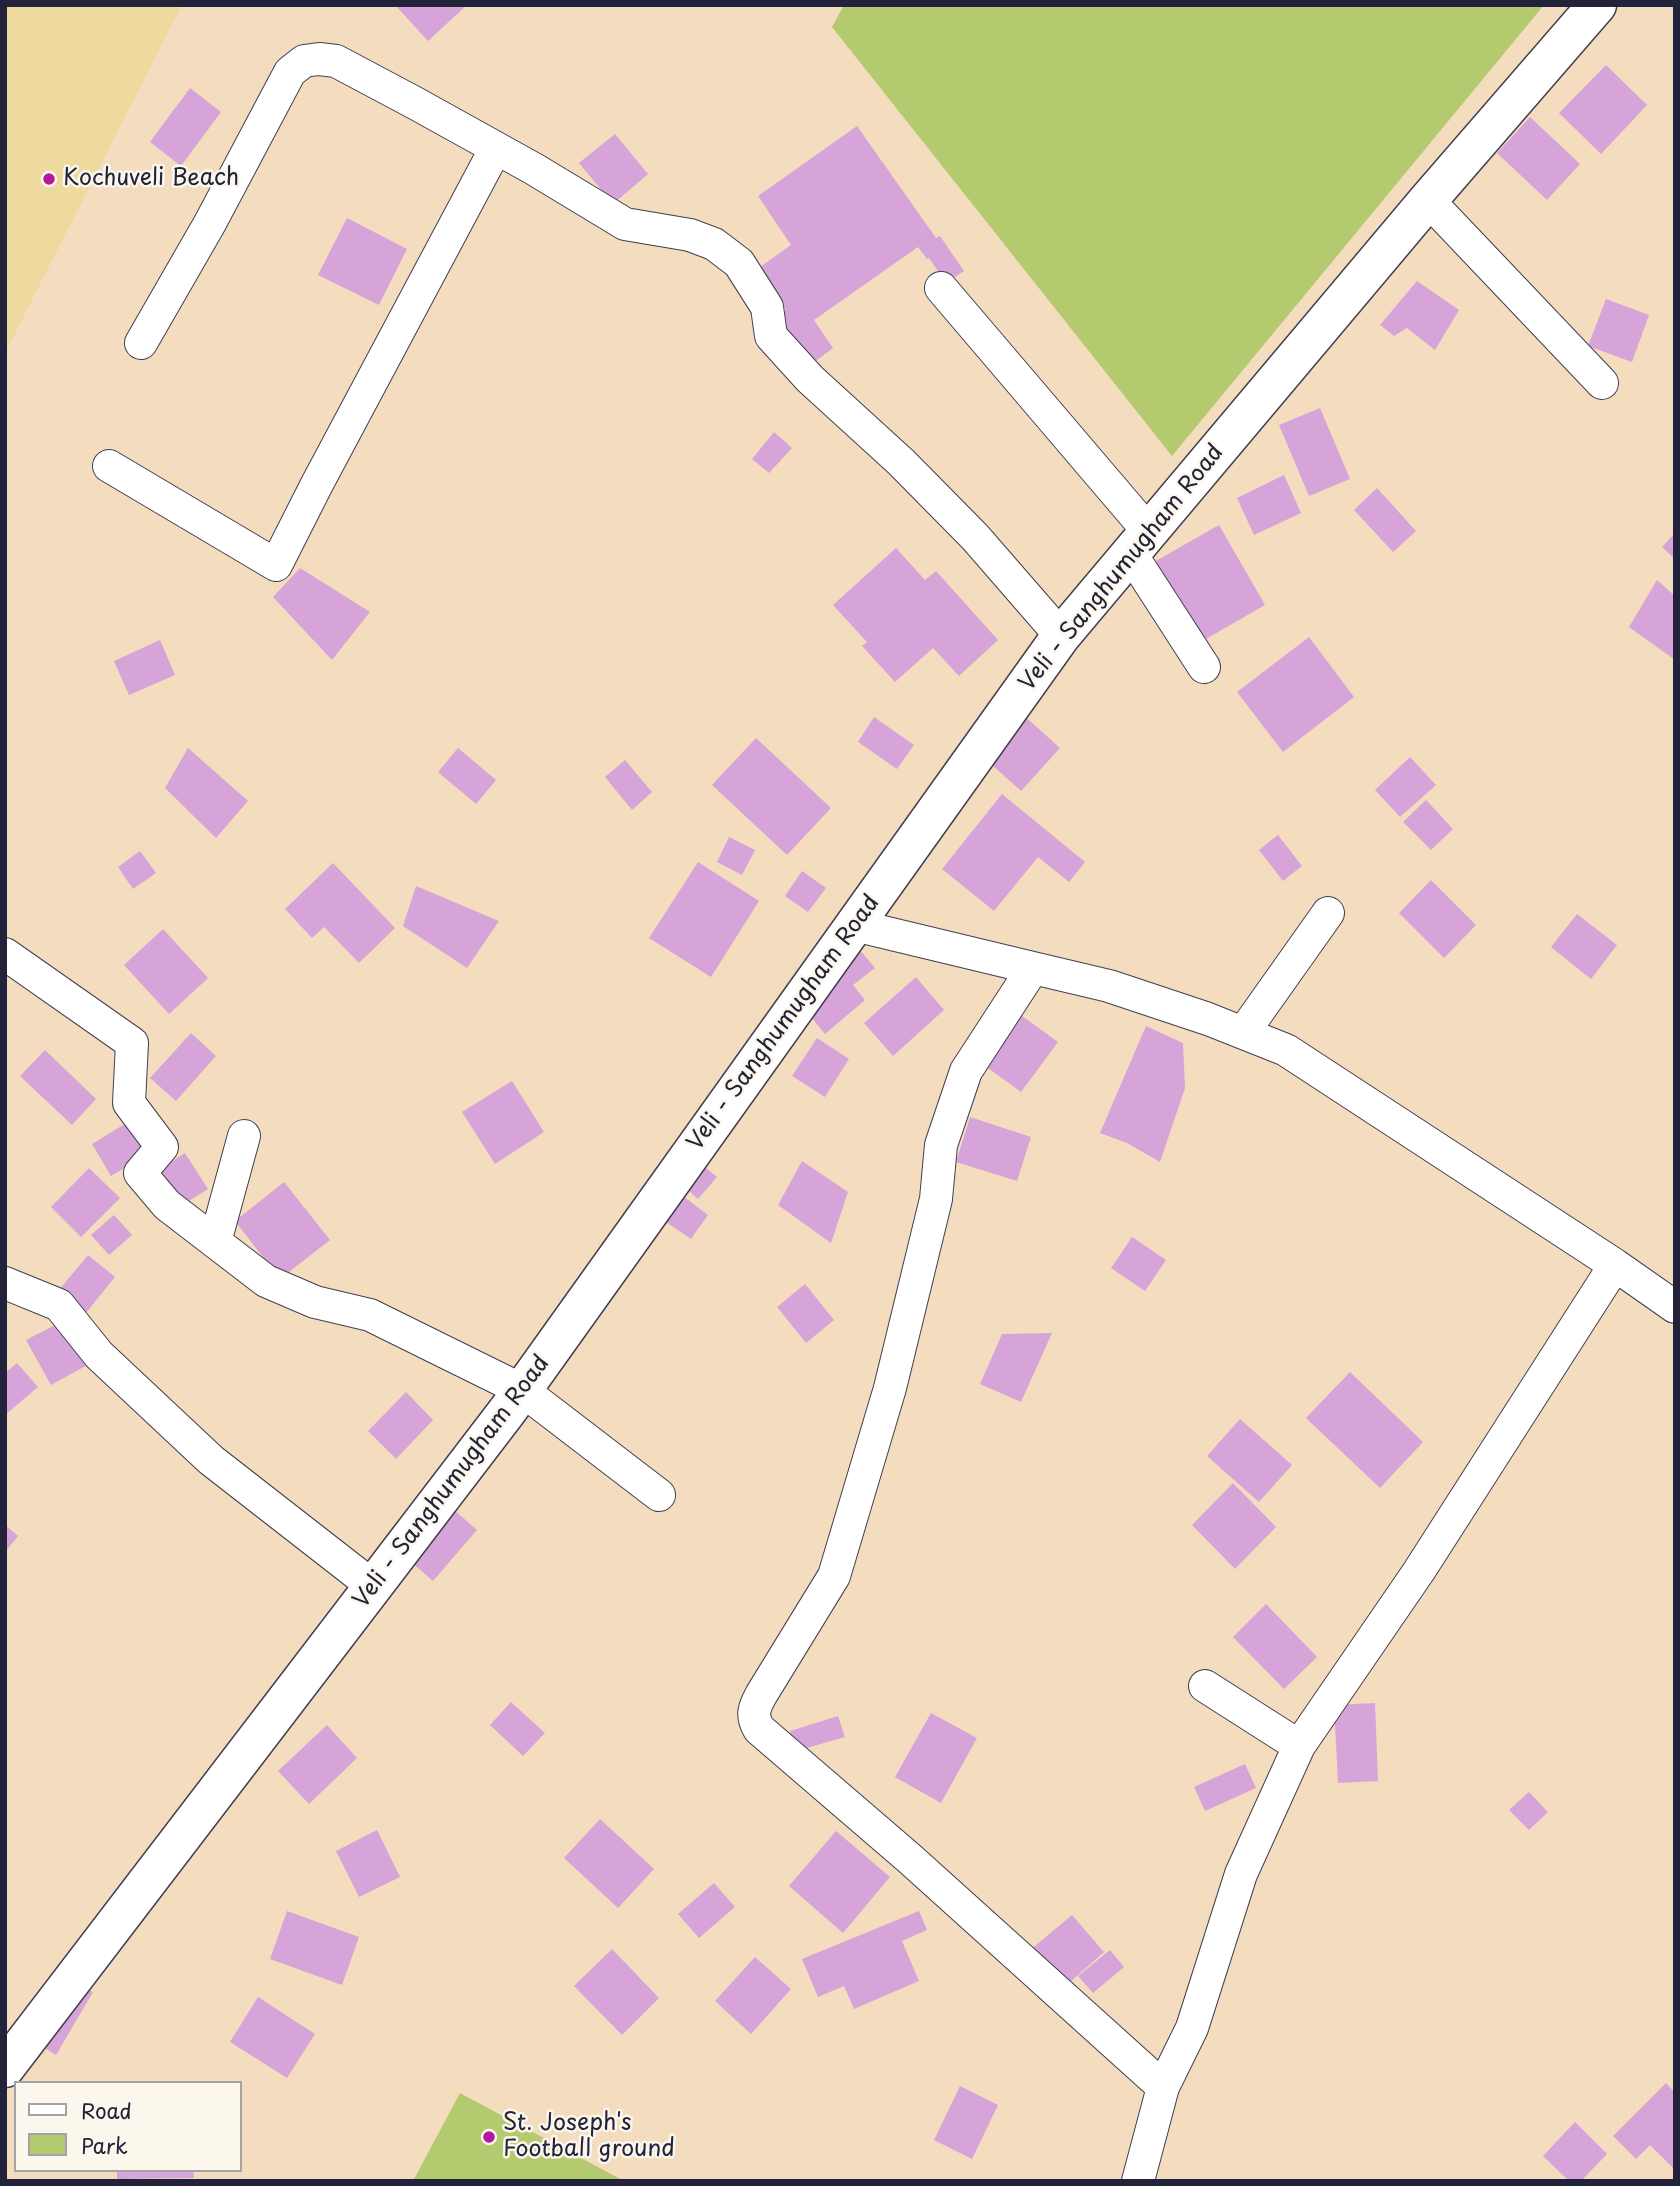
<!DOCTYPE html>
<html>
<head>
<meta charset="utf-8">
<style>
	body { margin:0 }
	#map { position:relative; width:1680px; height:2186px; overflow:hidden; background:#f4dcbe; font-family:"Playpen Sans",sans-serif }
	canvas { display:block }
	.frame { position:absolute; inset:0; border:7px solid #22223b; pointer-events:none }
	.legend { position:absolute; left:14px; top:2081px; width:228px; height:91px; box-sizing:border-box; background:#fbf7ec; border:2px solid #a4a2a5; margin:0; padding:9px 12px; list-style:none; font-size:21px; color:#22223b }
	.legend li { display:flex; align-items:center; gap:14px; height:35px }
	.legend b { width:35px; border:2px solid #a4a2a5 }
</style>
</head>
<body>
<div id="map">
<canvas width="1680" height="2186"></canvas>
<div class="frame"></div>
<ul class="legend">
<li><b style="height:9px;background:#fff"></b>Road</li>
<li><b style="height:19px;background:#b4ca6e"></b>Park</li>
</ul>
</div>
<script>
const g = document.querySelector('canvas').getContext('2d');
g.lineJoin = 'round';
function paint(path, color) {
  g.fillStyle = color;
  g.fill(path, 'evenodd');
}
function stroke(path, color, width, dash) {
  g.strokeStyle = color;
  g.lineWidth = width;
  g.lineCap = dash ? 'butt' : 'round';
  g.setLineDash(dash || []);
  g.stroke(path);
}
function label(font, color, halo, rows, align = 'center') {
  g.font = font + ' "Playpen Sans",sans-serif';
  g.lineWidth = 5;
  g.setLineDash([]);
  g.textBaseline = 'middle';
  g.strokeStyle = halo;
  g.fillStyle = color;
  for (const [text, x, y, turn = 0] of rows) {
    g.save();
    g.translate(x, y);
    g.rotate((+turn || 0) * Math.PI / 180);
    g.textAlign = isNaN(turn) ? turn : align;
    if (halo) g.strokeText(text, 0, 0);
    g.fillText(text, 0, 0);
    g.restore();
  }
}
const green = new Path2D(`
	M844,5H1544L1172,456L832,27Z
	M460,2093L624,2181H413Z`);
const sand = new Path2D(`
	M5,5H182L5,353Z`);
const building = new Path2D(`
	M395,5H467L428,41Z
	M1606,65L1647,105L1601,154L1559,113Z
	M190,88L221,112L181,166L150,142Z
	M1530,117L1580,164L1547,200L1497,153Z
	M857,126L936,238L940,236L964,271L946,283L929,258L927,259L918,247L814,320L833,348L805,369L771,321L786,310L775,294L753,272L791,245L758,196Z
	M615,134L648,174L613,204L579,163Z
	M347,218L407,249L379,305L318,275Z
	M1417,281L1459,310L1435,350L1407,328L1394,336L1380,325Z
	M1606,299L1649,315L1632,362L1588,346Z
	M1320,408L1350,479L1309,496L1279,425Z
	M774,432L792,448L769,473L752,459Z
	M1284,475L1301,513L1254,535L1237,498Z
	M1377,488L1416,531L1393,552L1354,510Z
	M1219,525L1265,605L1199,643L1154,562Z
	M1675,533V559L1662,547Z
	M896,548L925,580L936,571L998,640L959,676L933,648L895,682L862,646L867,642L833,605Z
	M300,568L370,612L332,660L273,597Z
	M1657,580L1675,596V660L1629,627Z
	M1309,637L1354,697L1283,752L1237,692Z
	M160,640L175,675L129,695L114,661Z
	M1020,712L1060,748L1021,791L981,755Z
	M874,717L914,745L897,769L858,742Z
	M756,738L831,808L787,855L712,785Z
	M188,748L248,801L216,838L165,788Z
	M458,748L496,780L476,804L438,772Z
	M1410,757L1436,785L1400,817L1375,790Z
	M625,760L652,792L632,810L605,777Z
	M1002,794L1085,862L1069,882L1038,857L994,911L942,869Z
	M1426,800L1453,829L1431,850L1403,822Z
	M1278,835L1302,866L1283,881L1259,850Z
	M729,837L755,850L742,875L717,862Z
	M140,851L156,873L133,889L118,867Z
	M698,862L759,901L711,977L649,938Z
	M333,863L395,928L359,963L324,927L312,938L285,909Z
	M802,871L826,888L808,912L785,896Z
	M1431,880L1476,925L1444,958L1399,913Z
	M416,886L499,921L467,968L403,926Z
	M1577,914L1617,945L1591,979L1551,947Z
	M163,929L208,978L169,1014L124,965Z
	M848,936L875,968L853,985L865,1000L825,1034L795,997Z
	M916,977L944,1010L893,1056L864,1023Z
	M1018,1013L1058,1042L1021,1092L981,1063Z
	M1146,1026L1183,1043L1185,1088L1160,1162L1127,1143L1100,1133Z
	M191,1033L216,1056L176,1101L150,1078Z
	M817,1038L849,1059L825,1097L792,1076Z
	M45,1050L96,1099L72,1125L20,1076Z
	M512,1081L544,1132L495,1164L462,1112Z
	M970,1117L1031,1137L1017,1181L956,1162Z
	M133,1119L153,1151L111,1176L92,1144Z
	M185,1153L208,1189L179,1207L157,1171Z
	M696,1160L717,1177L698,1199L678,1181Z
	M802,1161L848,1192L831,1243L778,1205Z
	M89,1168L120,1198L81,1237L51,1207Z
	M659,1178L708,1215L691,1239L666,1222L645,1251Z
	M284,1182L330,1240L280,1279L235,1221Z
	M114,1215L132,1235L109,1255L91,1235Z
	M1132,1237L1166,1260L1145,1291L1111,1268Z
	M88,1255L115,1277L81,1319L54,1296Z
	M805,1284L834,1320L806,1343L777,1307Z
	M67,1319L91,1363L51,1385L26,1340Z
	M1052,1333L1021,1402L980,1384L1002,1334Z
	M17,1363L38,1387L5,1415V1373Z
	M1350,1372L1423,1442L1380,1488L1306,1418Z
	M406,1392L433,1420L396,1459L368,1431Z
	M1240,1419L1292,1465L1259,1502L1207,1456Z
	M1233,1483L1276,1527L1235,1569L1192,1525Z
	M446,1503L477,1530L433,1581L402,1554Z
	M5,1525L18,1536L5,1552Z
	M1266,1604L1317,1657L1284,1689L1233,1637Z
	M511,1702L545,1733L523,1756L490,1725Z
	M1375,1703L1378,1781L1338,1783L1334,1705Z
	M931,1713L977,1738L941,1803L895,1777Z
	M838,1716L845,1737L796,1751L790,1731Z
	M327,1725L357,1758L309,1804L278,1771Z
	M1245,1764L1256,1788L1205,1811L1194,1787Z
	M1529,1792L1548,1812L1529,1830L1509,1810Z
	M600,1819L654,1869L618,1908L564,1858Z
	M377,1830L400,1877L359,1897L336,1851Z
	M836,1831L890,1877L843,1933L789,1886Z
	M714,1883L735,1907L699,1938L678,1914Z
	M287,1911L359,1937L342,1985L270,1959Z
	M919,1911L927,1930L902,1941L919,1981L854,2009L844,1986L818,1997L802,1959Z
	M1072,1915L1104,1952L1061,1990L1029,1951Z
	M612,1949L659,1998L622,2035L574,1986Z
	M1110,1950L1124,1967L1093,1993L1078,1976Z
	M755,1957L791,1989L751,2034L715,2001Z
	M62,1973L93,1992L56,2055L25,2036Z
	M258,1997L315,2034L287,2078L230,2042Z
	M1666,2083L1675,2093V2170L1650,2145L1636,2159L1613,2136Z
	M960,2086L998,2105L972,2159L934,2140Z
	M1575,2122L1607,2154L1581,2181H1569L1543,2156Z
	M117,2170H193L194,2178L117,2179Z`);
const street = new Path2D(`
	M1428,200L1602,383
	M941,288L1149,532
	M141,343L210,223L290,72L304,61L319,59L336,61L415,103L534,169L625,224L690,235L714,244L739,263L767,307L771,336L810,379L901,462L975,537L1061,636
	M109,466L276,565L317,484L496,148
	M1131,554L1204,667
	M854,925L1033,968
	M5,954L132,1043L129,1103L162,1147L140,1173L167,1205L266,1281L315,1302L370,1315L522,1390L659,1495
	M1243,1033L1328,913
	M215,1242L244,1136
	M5,1283L59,1305L99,1355L211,1460L374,1587
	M1205,1686L1299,1746
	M1163,2087L909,1858L759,1729C751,1715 754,1708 761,1695L834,1576L890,1388L936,1199L941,1145L966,1071L1033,968L1109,986L1208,1019L1286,1050L1615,1265L1675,1307
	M1138,2181L1163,2087L1192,2028L1241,1874L1299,1746L1419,1571L1615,1265`);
const secondary = new Path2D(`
	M5,2068L508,1410L1061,636L1428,200L1597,5`);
const markers = [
	[49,179,7,"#b5179e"],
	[489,2137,7,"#b5179e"]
];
const poiNames = [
	["Kochuveli Beach",63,179],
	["St. Joseph's",503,2124],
	["Football ground",503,2150]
];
const streetNames = [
	["Veli - Sanghumugham Road",1122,568,-51],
	["Veli - Sanghumugham Road",784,1023,-54],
	["Veli - Sanghumugham Road",452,1482,-53]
];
paint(green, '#b4ca6e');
paint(sand, '#eeda9e');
paint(building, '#d6a4d8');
stroke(street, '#423e4f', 34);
stroke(secondary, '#423e4f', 41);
stroke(street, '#fff', 32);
stroke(secondary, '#fff', 38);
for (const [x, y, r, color] of markers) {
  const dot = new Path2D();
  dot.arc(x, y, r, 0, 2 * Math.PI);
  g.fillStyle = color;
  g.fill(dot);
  stroke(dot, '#fbf7ec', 2.5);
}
label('23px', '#22223b', '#fbf7ec', poiNames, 'left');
label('23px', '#22223b', '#fbf7ec', streetNames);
</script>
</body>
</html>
